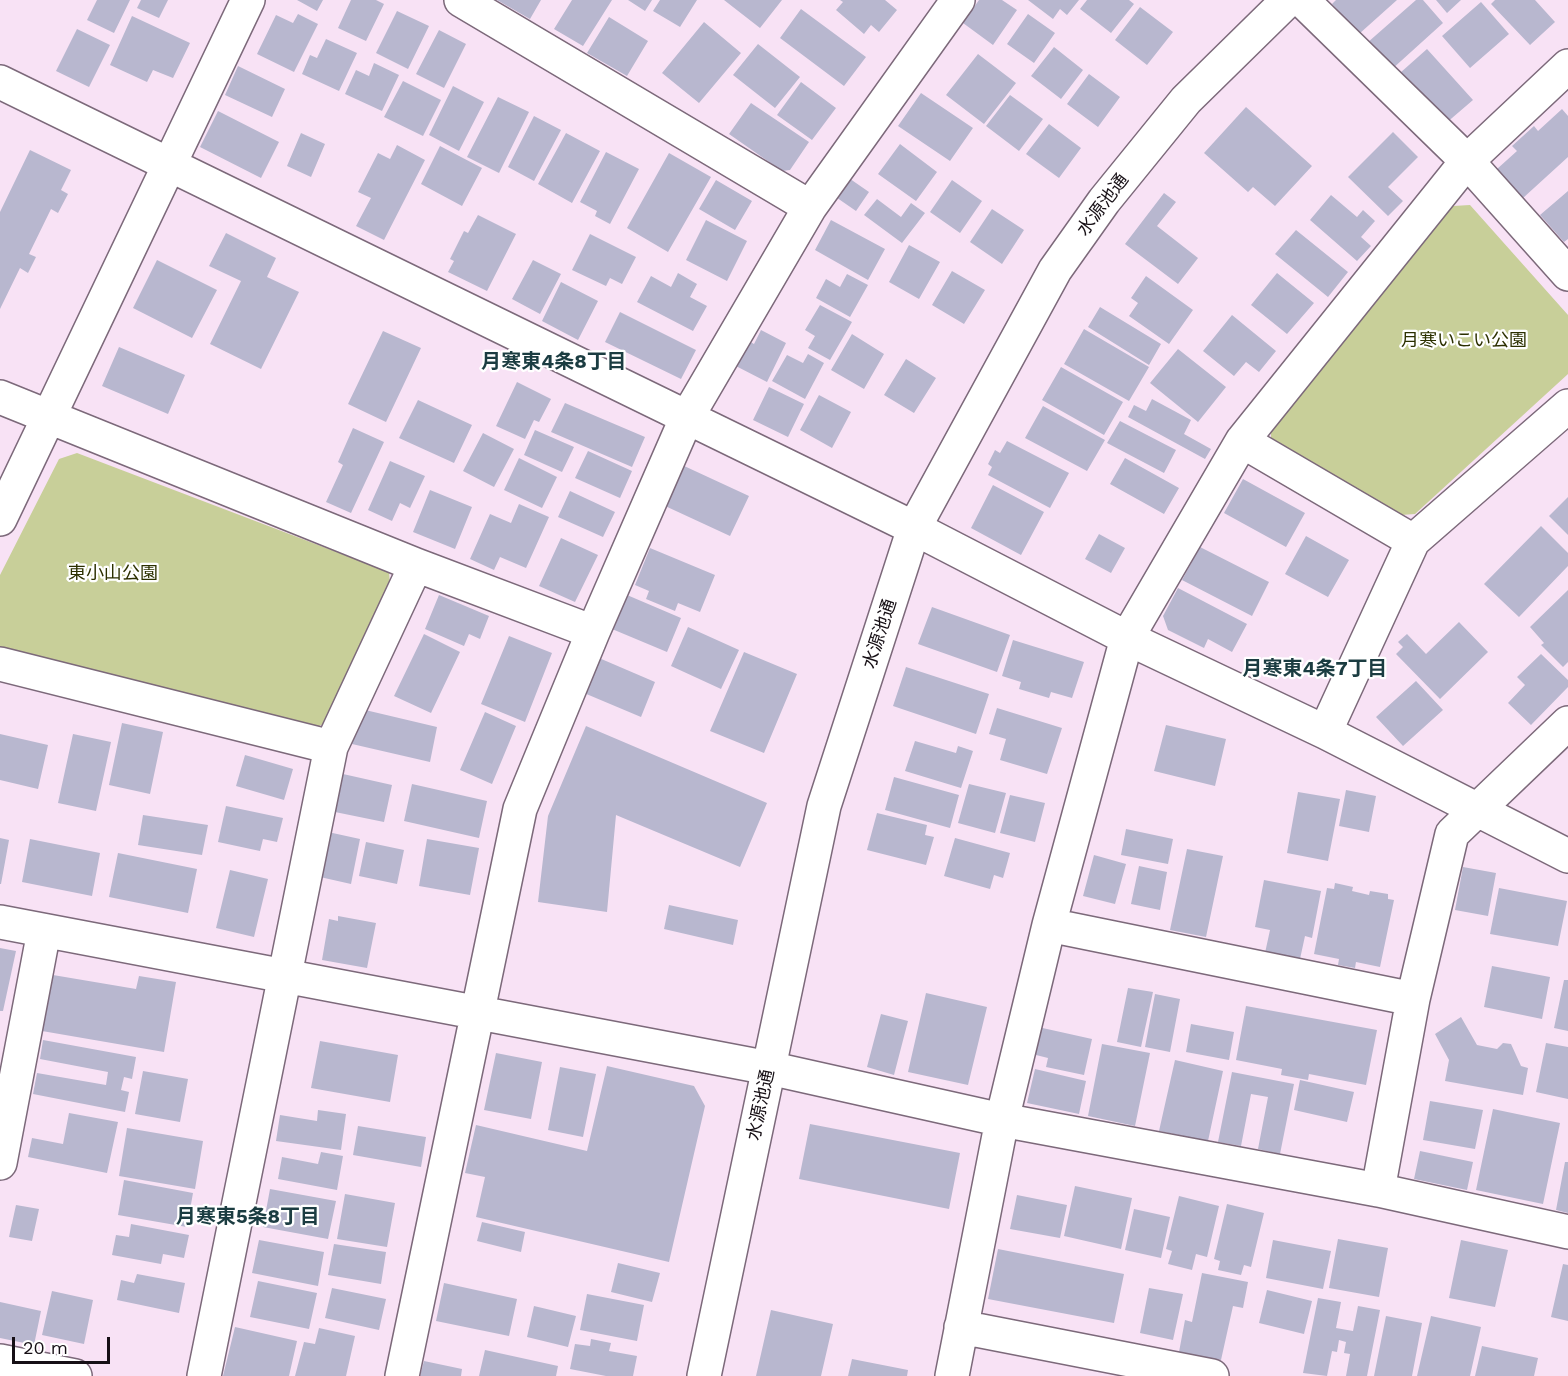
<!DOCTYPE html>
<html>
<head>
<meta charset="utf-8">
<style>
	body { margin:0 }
	#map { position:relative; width:1568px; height:1376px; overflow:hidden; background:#f8e2f5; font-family:"Work Sans",sans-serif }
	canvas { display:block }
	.scale { position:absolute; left:12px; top:1337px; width:98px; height:27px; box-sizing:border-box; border:3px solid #160f15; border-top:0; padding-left:8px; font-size:18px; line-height:21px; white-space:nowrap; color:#160f15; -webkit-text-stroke:4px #fff; paint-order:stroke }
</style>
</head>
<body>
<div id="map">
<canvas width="1568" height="1376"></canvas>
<div class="scale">20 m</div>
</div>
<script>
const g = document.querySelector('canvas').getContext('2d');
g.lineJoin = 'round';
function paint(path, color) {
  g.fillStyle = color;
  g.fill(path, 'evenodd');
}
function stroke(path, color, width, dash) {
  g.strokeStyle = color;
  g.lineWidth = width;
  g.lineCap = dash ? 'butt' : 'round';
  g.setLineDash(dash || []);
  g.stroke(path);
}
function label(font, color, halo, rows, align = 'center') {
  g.font = font + ' "Work Sans","Noto Sans JP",sans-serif';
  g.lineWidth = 4.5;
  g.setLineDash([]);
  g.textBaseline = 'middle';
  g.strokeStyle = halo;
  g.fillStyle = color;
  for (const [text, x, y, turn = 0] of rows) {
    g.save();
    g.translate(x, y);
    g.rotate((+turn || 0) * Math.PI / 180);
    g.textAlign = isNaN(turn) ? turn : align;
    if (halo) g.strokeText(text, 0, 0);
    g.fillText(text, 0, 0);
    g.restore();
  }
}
const green = new Path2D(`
	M1470,205L1568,315V374L1415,514L1401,515L1271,440V426L1453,206Z
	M77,453L389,572L390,584L330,721L317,727L0,648V575L59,459Z`);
const building = new Path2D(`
	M97,0H130L114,33L87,20Z
	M141,0H168L159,18L137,8Z
	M297,0H323L317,11Z
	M351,0H376L384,4L366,41L338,28Z
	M497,0H541L530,19Z
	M572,0H612L583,46L554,29Z
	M628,0H652L645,11Z
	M660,0H697L680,27L653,11Z
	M724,0H782L760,28Z
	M840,0H885L897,10L879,32L871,25L864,34L836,10L843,2Z
	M979,0H1002L1017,10L993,45L963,23Z
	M1028,0H1079L1067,15L1060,9L1053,19Z
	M1087,0H1129L1134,4L1111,33L1080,9Z
	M1336,0H1397L1359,34L1332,4Z
	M1416,0H1423L1443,23L1391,70L1367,43Z
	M1436,0H1461L1447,13Z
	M1495,0H1535L1555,22L1530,45L1491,4Z
	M1481,2L1509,34L1470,68L1442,36Z
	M1140,7L1173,32L1147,65L1115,40Z
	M801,9L866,57L844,86L780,38Z
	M397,11L429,26L408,69L376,53Z
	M298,14L318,24L294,72L257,54L276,15L293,23Z
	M1028,14L1055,33L1034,63L1007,44Z
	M132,16L190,43L173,78L153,70L147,82L110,65Z
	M609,17L648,41L627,76L587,53Z
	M704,22L741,53L699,103L662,73Z
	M77,29L110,45L89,87L56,71Z
	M439,30L466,44L444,88L416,74Z
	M326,39L357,53L339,91L302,74L310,55L317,58Z
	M758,44L800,77L775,108L733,75Z
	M1054,47L1083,70L1061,99L1031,76Z
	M1427,49L1473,100L1445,124L1400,73Z
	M978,54L1016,83L984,124L946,95Z
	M374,63L399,75L382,111L345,94L356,70L369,76Z
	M238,66L285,89L272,117L225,95Z
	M1089,74L1120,97L1098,127L1067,104Z
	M403,81L441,100L423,136L384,117Z
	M801,82L836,108L812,140L777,115Z
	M453,86L484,102L459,151L429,135Z
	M921,93L973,128L950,161L898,126Z
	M1010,95L1043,119L1019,151L986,126Z
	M498,97L529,112L499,173L467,157Z
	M751,103L809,142L790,170L782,171L729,134Z
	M1246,107L1312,166L1275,206L1253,187L1248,192L1204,153Z
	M1562,109L1568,116V157L1523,198L1497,169L1517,151L1512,146L1534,126L1538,131Z
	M218,111L279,142L261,178L200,147Z
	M534,116L561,130L534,181L508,167Z
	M1049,124L1081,148L1059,178L1026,154Z
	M1393,132L1418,157L1388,187L1403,201L1388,216L1348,177Z
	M301,133L325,144L311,177L287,166Z
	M566,133L600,151L572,203L538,184Z
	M900,144L937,172L916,201L878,174Z
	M397,145L425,160L384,240L356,226L371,198L358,192L378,153L390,159Z
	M440,146L482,168L462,206L421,184Z
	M30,150L71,170L61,190L68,194L58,213L51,209L29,254L36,257L28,273L20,268L0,309V212Z
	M606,152L639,169L610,224L595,216L597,211L580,202Z
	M669,153L711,177L668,252L627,228Z
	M843,174L869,192L856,211L830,193Z
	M716,180L752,201L735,230L699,209Z
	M952,180L982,201L960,233L930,212Z
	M1568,191V239L1564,242L1540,215Z
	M1164,193L1176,202L1157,226L1198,258L1178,284L1125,244Z
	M1331,195L1357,217L1363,210L1375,221L1361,237L1371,246L1357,261L1310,220Z
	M877,199L901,217L911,203L925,213L902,243L864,215Z
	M992,209L1024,230L1002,264L970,242Z
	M478,215L516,234L487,291L448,272L454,261L450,259L464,231L468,233Z
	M706,220L747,241L727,281L686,260Z
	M831,220L885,249L868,280L815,250Z
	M1296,230L1348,272L1328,297L1275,254Z
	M226,233L276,258L267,277L299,292L261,369L210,344L241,281L209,266Z
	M590,234L636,257L622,284L610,278L606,286L572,270Z
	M909,245L940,262L919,299L889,282Z
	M157,260L217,290L192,338L133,308Z
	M533,260L561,274L540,314L512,299Z
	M952,271L985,290L964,324L932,305Z
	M678,273L697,284L690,297L707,306L693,331L637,302L651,276L671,287Z
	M1277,273L1314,303L1287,334L1251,305Z
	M847,274L868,285L850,317L816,298L826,279L840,287Z
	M1146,276L1193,310L1169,344L1129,316L1138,303L1131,298Z
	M561,282L598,301L578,340L542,321Z
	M820,305L852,322L830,360L808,348L815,336L805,330Z
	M1100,307L1161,344L1149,365L1088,327Z
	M620,312L696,350L681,379L605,342Z
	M1232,315L1276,351L1259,372L1246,362L1234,376L1203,351Z
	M1084,329L1149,367L1129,401L1064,364Z
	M761,330L786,343L767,382L732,364L745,339L754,344Z
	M383,331L421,348L386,422L348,404Z
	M852,334L884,354L864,389L831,370Z
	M119,347L185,375L168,414L102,386Z
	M1178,349L1226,387L1198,422L1150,383Z
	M808,354L824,363L805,399L772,381L787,355L803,363Z
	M906,359L936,378L914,413L884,395Z
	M1061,367L1123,402L1104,435L1042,400Z
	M517,382L551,399L539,422L534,420L525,439L496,426Z
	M769,387L804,404L788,437L753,420Z
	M819,395L851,412L832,448L800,430Z
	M1152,399L1191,420L1184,434L1211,449L1205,459L1128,417L1134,405L1146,411Z
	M418,400L472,425L454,463L399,438Z
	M565,403L645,437L632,467L551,432Z
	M1043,406L1105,440L1087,471L1025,438Z
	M1120,421L1176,450L1164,473L1107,443Z
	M353,428L384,442L351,513L326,502L343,465L338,462Z
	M535,430L574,447L562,472L524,455Z
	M483,433L514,449L494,487L463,471Z
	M1007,441L1069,473L1050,508L988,475L992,467L988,464L995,450L1000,453Z
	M588,451L632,471L620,498L575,478Z
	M519,458L557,477L542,508L504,490Z
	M1125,458L1179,488L1164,514L1110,484Z
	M390,461L425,476L410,508L400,503L392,521L368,510Z
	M682,465L749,496L730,536L663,505Z
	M1243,479L1305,513L1286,547L1224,513Z
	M993,485L1044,512L1021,555L971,528Z
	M430,490L472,507L455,549L413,532Z
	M570,491L615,512L603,537L558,517Z
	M1568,497V535L1549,516Z
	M519,504L549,517L526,568L500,557L494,570L470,559L490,514L511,523Z
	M1541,526L1568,553V566L1519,617L1484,584Z
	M1099,534L1125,548L1111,573L1085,559Z
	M1306,536L1349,560L1328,597L1285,574Z
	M561,538L598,555L575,602L539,586Z
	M1200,547L1269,582L1252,616L1182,580Z
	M650,548L715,575L700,612L678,603L675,611L646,599L649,591L635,585Z
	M1178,588L1247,624L1232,652L1208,639L1204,648L1168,630L1163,616Z
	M1568,590V662L1563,667L1541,645L1544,643L1530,627Z
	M439,595L489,616L480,639L469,634L464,646L425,629Z
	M627,595L681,618L667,652L612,629Z
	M932,607L1010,635L997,672L918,644Z
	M1459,622L1488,652L1440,699L1396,654L1403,647L1398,642L1407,634L1426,654Z
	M688,627L739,650L721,689L671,666Z
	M424,634L460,652L431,713L394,696Z
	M509,636L552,653L525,722L481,704Z
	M1013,640L1084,662L1072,698L1051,692L1049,698L1019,689L1021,682L1002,676Z
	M744,652L797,674L764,753L710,731Z
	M1541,654L1568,680V687L1531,725L1508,703L1525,685L1517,677Z
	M599,658L655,682L641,717L584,693Z
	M906,667L989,694L976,734L893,706Z
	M1416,681L1443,710L1403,746L1376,717Z
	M997,708L1062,728L1047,774L1000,760L1006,739L989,734Z
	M361,709L437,727L430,762L352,744Z
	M485,712L516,726L492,784L460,770Z
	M122,723L163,732L150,794L109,785Z
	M1166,725L1226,739L1215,786L1154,771Z
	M586,726L767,803L740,867L616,815L607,912L538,902L548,816Z
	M0,734L48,745L38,789L0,780Z
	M73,734L111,742L96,811L58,803Z
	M915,741L956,753L958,746L973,751L961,788L905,771Z
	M245,755L293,769L284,800L236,786Z
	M343,774L392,785L384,822L335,812Z
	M894,777L959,795L950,828L885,810Z
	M412,784L487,801L479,838L404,821Z
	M969,784L1006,793L995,833L958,823Z
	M1346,790L1376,796L1369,832L1339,826Z
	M1298,792L1340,799L1328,861L1287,853Z
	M1010,795L1045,803L1035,842L1000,833Z
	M226,806L283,818L277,842L263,839L260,851L218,842Z
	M877,813L927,825L925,835L934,837L926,865L867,850Z
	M143,815L208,825L202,855L138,845Z
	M1126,829L1173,839L1168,864L1121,855Z
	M328,832L360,839L351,884L320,877Z
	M0,838L9,840L1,884H0Z
	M955,838L1010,853L1003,878L994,875L990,889L944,876Z
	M30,839L100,853L92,896L22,882Z
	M427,839L479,848L470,895L419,886Z
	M366,842L404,850L397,884L359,876Z
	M1187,849L1223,856L1206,937L1170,930Z
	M118,853L197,869L188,913L109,897Z
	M1094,855L1126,864L1115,904L1083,896Z
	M1139,866L1167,872L1160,910L1131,904Z
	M1463,867L1496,873L1488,916L1455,910Z
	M230,870L268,879L254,937L216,928Z
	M1264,880L1321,891L1312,938L1305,936L1300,959L1265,953L1270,930L1255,927Z
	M1335,883L1353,887L1352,891L1369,895L1370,891L1388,894V899L1394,900L1380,967L1356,962L1355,968L1338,965L1339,959L1314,954L1327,888L1334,889Z
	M1499,888L1567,901L1558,946L1490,934Z
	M669,905L738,920L733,945L664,929Z
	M338,916L376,923L367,968L322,960L329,919L338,921Z
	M0,948L16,951L3,1011H0Z
	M1492,966L1550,977L1542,1019L1484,1007Z
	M53,975L136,989L139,976L176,982L164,1052L42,1031Z
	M1564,980H1568V1031L1554,1028Z
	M1128,988L1153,992L1141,1047L1117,1042Z
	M926,993L987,1007L968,1085L908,1072Z
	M1155,994L1180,999L1170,1052L1145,1047Z
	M1246,1006L1377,1030L1366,1085L1309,1074L1308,1080L1281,1075L1282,1069L1236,1060Z
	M881,1014L908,1021L894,1075L867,1067Z
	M1461,1017L1477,1045L1497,1049L1503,1043L1511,1044L1521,1066L1528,1068L1523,1095L1445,1081L1449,1060L1435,1034Z
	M1191,1024L1234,1032L1229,1060L1186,1052Z
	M1038,1027L1092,1039L1084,1075L1046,1067L1048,1058L1032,1054Z
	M43,1040L136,1057L132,1079L124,1077L121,1090L129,1092L125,1112L33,1094L37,1073L106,1085L108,1072L40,1059Z
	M320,1041L398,1055L390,1102L311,1088Z
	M1546,1043L1568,1047V1099L1536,1092Z
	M1102,1044L1150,1053L1135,1126L1088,1116Z
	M496,1053L542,1062L531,1119L484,1110Z
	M1175,1060L1223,1071L1208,1141L1159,1131Z
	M607,1066L694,1086L705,1106L669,1262L476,1217L485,1177L465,1173L476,1125L587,1151Z
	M560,1067L596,1074L583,1137L548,1130Z
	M1035,1069L1086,1081L1079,1114L1027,1103Z
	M143,1071L188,1079L180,1122L135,1114Z
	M1232,1072L1294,1084L1280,1154L1258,1149L1268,1097L1251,1094L1241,1146L1218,1142Z
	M1300,1080L1354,1092L1347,1122L1294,1110Z
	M1430,1101L1483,1110L1475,1149L1423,1140Z
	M1493,1109L1560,1123L1543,1204L1476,1190Z
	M318,1110L346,1114L341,1150L276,1141L280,1115L317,1121Z
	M69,1113L118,1122L107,1173L28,1157L32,1138L63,1144Z
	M810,1124L960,1153L949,1209L799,1179Z
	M358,1126L426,1137L421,1167L353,1155Z
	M127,1128L203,1141L195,1189L119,1176Z
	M1420,1151L1473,1162L1467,1190L1414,1179Z
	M321,1152L343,1156L337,1190L278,1179L282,1157L318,1164Z
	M1565,1162H1568V1213L1556,1210Z
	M124,1180L193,1193L187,1227L118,1215Z
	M1075,1186L1132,1198L1121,1249L1064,1236Z
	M270,1189L336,1201L328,1239L263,1227Z
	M345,1194L395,1203L387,1247L337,1239Z
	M1017,1195L1067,1205L1060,1238L1010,1229Z
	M1179,1196L1219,1206L1207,1257L1196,1254L1192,1270L1168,1264L1172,1251L1166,1249Z
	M1227,1204L1264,1213L1251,1267L1244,1265L1241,1275L1218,1270L1220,1261L1214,1259Z
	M16,1205L39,1209L32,1241L9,1237Z
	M1134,1209L1170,1217L1161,1258L1125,1250Z
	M482,1222L525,1232L521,1252L477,1241Z
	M131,1224L189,1235L184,1258L163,1254L161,1264L112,1255L116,1235L129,1237Z
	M1338,1239L1388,1248L1379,1297L1329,1288Z
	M259,1240L324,1252L318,1286L252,1273Z
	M1273,1240L1331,1251L1323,1289L1266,1278Z
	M1461,1240L1508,1250L1495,1307L1449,1298Z
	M334,1244L386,1252L381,1284L328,1275Z
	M998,1249L1124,1274L1114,1323L988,1299Z
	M618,1263L660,1273L652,1302L611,1292Z
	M1563,1264L1568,1265V1321L1551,1317Z
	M1202,1273L1248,1282L1243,1308L1233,1306L1221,1360L1179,1352L1185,1320L1192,1322Z
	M137,1274L185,1283L179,1313L117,1300L121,1280L134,1283Z
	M258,1281L317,1293L309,1329L250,1317Z
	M444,1283L517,1299L509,1336L436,1321Z
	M332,1288L386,1299L379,1330L325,1318Z
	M1149,1288L1183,1294L1173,1340L1140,1333Z
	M1267,1290L1312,1301L1304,1334L1259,1323Z
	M52,1291L93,1300L84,1344L42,1335Z
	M587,1294L644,1305L637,1341L580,1330Z
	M1318,1298L1341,1302L1336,1328L1353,1331L1358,1306L1380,1310L1367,1376H1346L1350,1354L1344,1353L1346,1342L1339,1340L1337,1352L1332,1351L1327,1376L1303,1373Z
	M0,1302L41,1311L34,1345L0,1338Z
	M534,1306L576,1316L568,1347L527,1337Z
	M771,1310L833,1324L821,1376H756Z
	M1386,1316L1422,1323L1412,1376H1374Z
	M1431,1316L1481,1327L1470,1376H1417Z
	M235,1327L297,1341L289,1376H223Z
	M319,1328L355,1336L346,1376H295L304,1342L315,1344Z
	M591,1339L611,1343L609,1351L637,1356L633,1376H606L570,1369L575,1344L590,1346Z
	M1482,1346L1538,1358L1534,1376H1475Z
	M485,1350L558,1366L556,1376H479Z
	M852,1359L908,1370L907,1376H848Z
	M424,1361L462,1369L461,1376H420Z`);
const street = new Path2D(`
	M461,0L810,207
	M1302,0L1467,161L1568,274
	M0,82L914,528L1127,638L1325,732L1568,856
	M0,397L416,565L593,632
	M1242,441L1413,541
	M0,519L248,0
	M0,664L331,747
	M1325,732L1413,541L1568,406
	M0,922L769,1068L1002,1120L1378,1190L1568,1232
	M1049,925L1413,999
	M0,1163L44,931
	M1378,1190L1413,999L1452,834L1568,723
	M961,1327L1212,1376
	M0,1361L75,1376
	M204,1376L331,747L416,565
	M402,1376L520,809L593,632L686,419L810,207L958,0
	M952,1376L1002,1120L1049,925L1127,638L1242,441L1467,161L1568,66`);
const secondary = new Path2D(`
	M704,1376L824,806L914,528L1055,270L1104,201L1186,100L1288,0`);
const streetNames = [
	["水源池通",1103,205,-53],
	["水源池通",880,634,-72],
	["水源池通",761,1105,-78]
];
const parkNames = [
	["月寒いこい公園",1464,341],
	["東小山公園",113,574]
];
const neighbourhoodNames = [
	["月寒東4条8丁目",554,362],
	["月寒東4条7丁目",1315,669],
	["月寒東5条8丁目",248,1217]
];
paint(green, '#c8cf99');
paint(building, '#b8b7cf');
stroke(street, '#7c697a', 36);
stroke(secondary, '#7c697a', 36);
stroke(street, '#fff', 33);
stroke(secondary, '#fff', 33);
label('18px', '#160f15', '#fff', streetNames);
label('18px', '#2c3000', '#fff', parkNames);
label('bold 20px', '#1b3c41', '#fff', neighbourhoodNames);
</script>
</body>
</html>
